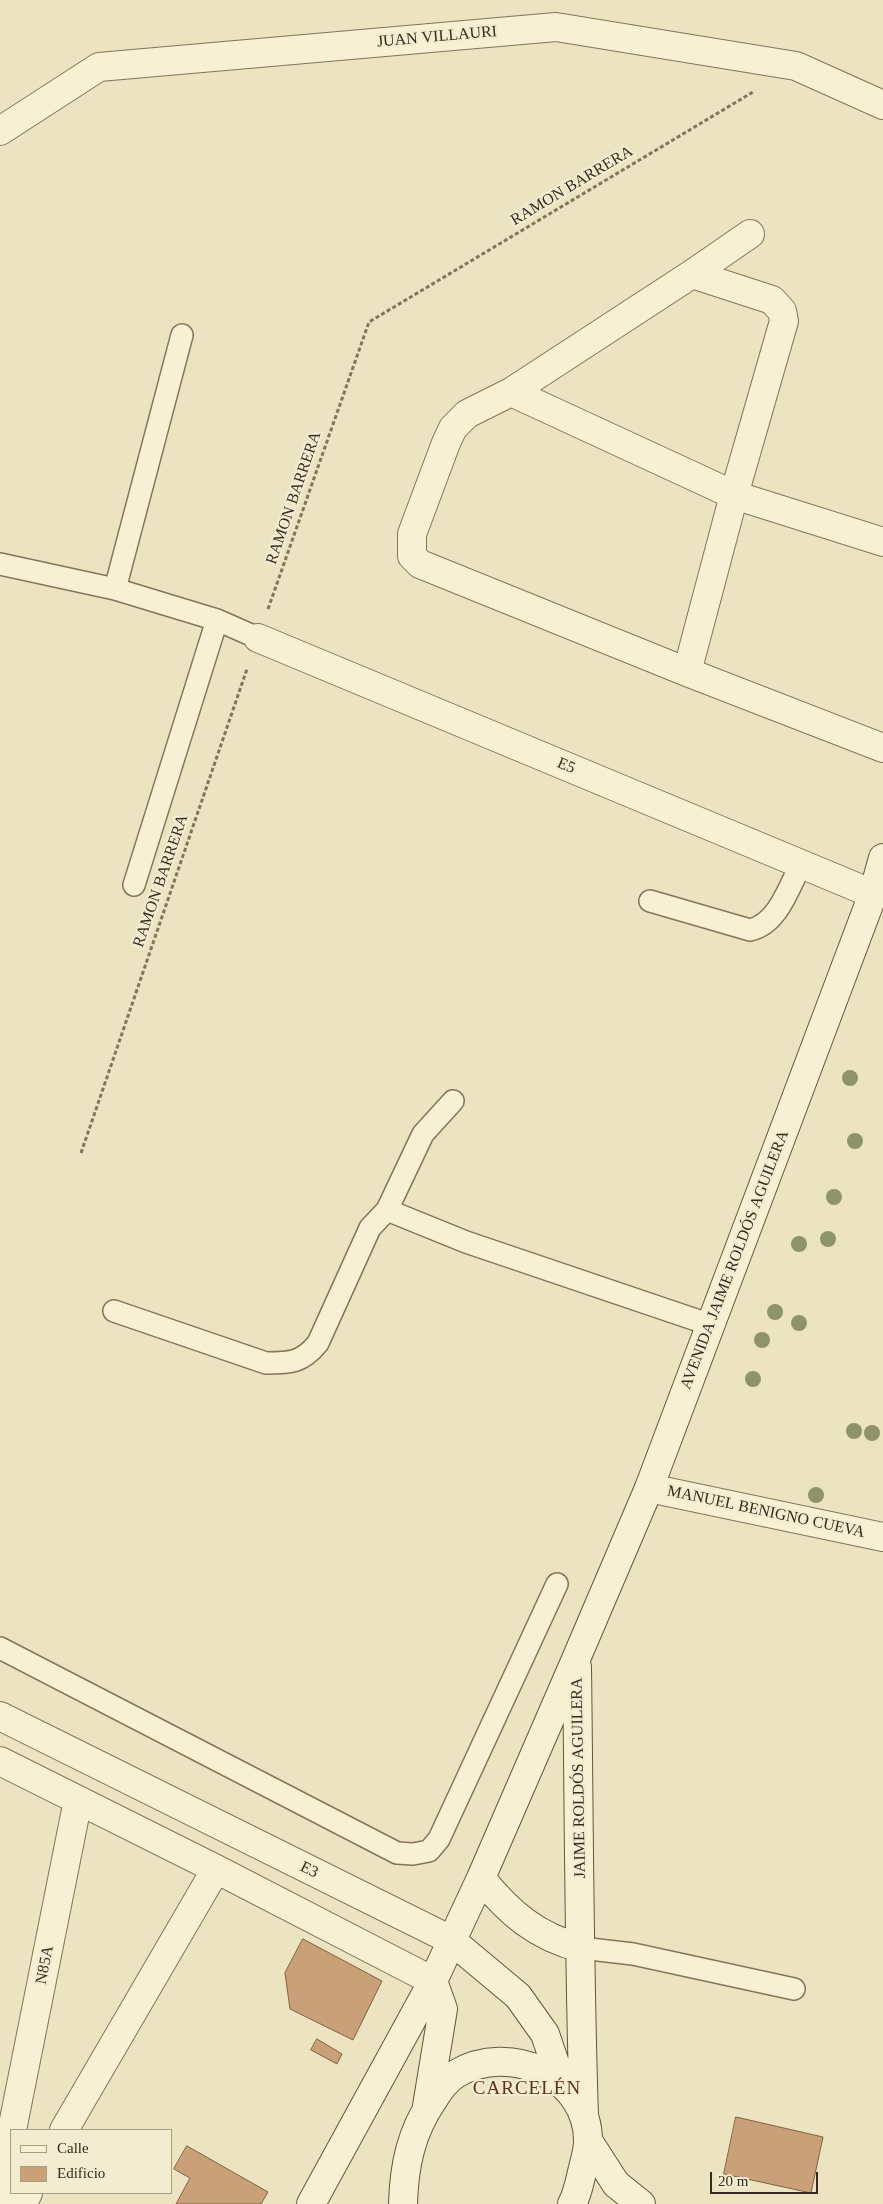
<!DOCTYPE html>
<html>
<head>
<meta charset="utf-8">
<style>
	body { margin:0 }
	#map { position:relative; width:883px; height:2204px; overflow:hidden; background:#ece3c1; font-family:"Times New Roman",serif }
	canvas { display:block }
	.legend { position:absolute; left:10px; top:2129px; width:162px; height:65px; box-sizing:border-box; background:#f4ecd0; border:1px solid #a89e88; margin:0; padding:6px 9px; list-style:none; font-size:15px; color:#352a1d }
	.legend li { display:flex; align-items:center; gap:10px; height:25px }
	.legend b { width:25px; border:1px solid #a89e88 }
	.scale { position:absolute; left:710px; top:2172px; width:108px; height:22px; box-sizing:border-box; border:2px solid #352a1d; border-top:0; padding-left:6px; font-size:15px; line-height:18px; white-space:nowrap; color:#352a1d; -webkit-text-stroke:4px #f4ecd0; paint-order:stroke }
</style>
</head>
<body>
<div id="map">
<canvas width="883" height="2204"></canvas>
<ul class="legend">
<li><b style="height:6px;background:#f7f0d3"></b>Calle</li>
<li><b style="height:14px;background:#c9a078"></b>Edificio</li>
</ul>
<div class="scale">20 m</div>
</div>
<script>
const g = document.querySelector('canvas').getContext('2d');
g.lineJoin = 'round';
function paint(path, color) {
  g.fillStyle = color;
  g.fill(path, 'evenodd');
}
function stroke(path, color, width, dash) {
  g.strokeStyle = color;
  g.lineWidth = width;
  g.lineCap = dash ? 'butt' : 'round';
  g.setLineDash(dash || []);
  g.stroke(path);
}
function label(font, color, halo, rows, align = 'center') {
  g.font = font + ' "Times New Roman",serif';
  g.lineWidth = 4.5;
  g.setLineDash([]);
  g.textBaseline = 'middle';
  g.strokeStyle = halo;
  g.fillStyle = color;
  for (const [text, x, y, turn = 0] of rows) {
    g.save();
    g.translate(x, y);
    g.rotate((+turn || 0) * Math.PI / 180);
    g.textAlign = isNaN(turn) ? turn : align;
    if (halo) g.strokeText(text, 0, 0);
    g.fillText(text, 0, 0);
    g.restore();
  }
}
const building = new Path2D(`
	M303,1939L382,1981L353,2040L290,2009L285,1973Z
	M317,2039L342,2054L337,2064L311,2050Z
	M736,2117L823,2137L811,2193L724,2174Z
	M187,2146L268,2192L261,2204H176L190,2178L174,2169Z`);
const path = new Path2D(`
	M268,609L369,322L753,92
	M81,1153L247,669`);
const lane = new Path2D(`
	M0,564L115,589L217,620L258,638
	M115,589L182,335
	M134,885L217,620
	M650,901L750,930C778,924 789,887 801,864
	M453,1101L423,1134L387,1210L466,1242L711,1325
	M114,1311L266,1363C290,1363 302,1363 318,1343L370,1228L387,1210
	M0,1648L397,1853L413,1854L429,1851L439,1839L557,1584
	M581,1948L633,1954L794,1989`);
const street = new Path2D(`
	M0,131L99,67L556,27L796,66L883,105
	M750,234L692,274L511,392L467,414L453,428L446,443L412,534V556L420,564L687,672L883,748
	M511,392L734,495L883,542
	M258,638L873,894
	M687,672L734,495L784,321L782,311L772,300L692,274
	M649,1488L883,1537
	M0,1716L451,1940
	M0,1761L216,1869L433,1981
	M12,2130L78,1800
	M64,2130L216,1869
	M0,2193L11,2136
	M22,2204L28,2193`);
const secondary = new Path2D(`
	M577,1667C579,1817 579,1966 584,2116
	M481,1878C509,1913 537,1937 581,1948
	M451,1940L518,1996L545,2034L562,2084
	M427,2106L443,2009L433,1981
	M589,2142L616,2184L641,2204
	M311,2204L433,1981L481,1878L576,1659L649,1488L873,894L883,858
	M403,2204C404,2166 411,2132 433,2100C439,2090 446,2080 456,2074C509,2042 589,2076 588,2142C588,2150 585,2160 583,2168C580,2180 578,2193 572,2204`);
const trees = [
	[850,1078],
	[855,1141],
	[834,1197],
	[828,1239],
	[799,1244],
	[775,1312],
	[799,1323],
	[762,1340],
	[753,1379],
	[854,1431],
	[872,1433],
	[816,1495]
];
const streetNames = [
	["JUAN VILLAURI",437,37,-5],
	["RAMON BARRERA",572,186,-31],
	["RAMON BARRERA",294,498,-71],
	["E5",566,766,23],
	["RAMON BARRERA",161,881,-71],
	["AVENIDA JAIME ROLDÓS AGUILERA",735,1260,-69],
	["MANUEL BENIGNO CUEVA",766,1512,12],
	["JAIME ROLDÓS AGUILERA",579,1778,-91],
	["E3",309,1870,26],
	["N85A",45,1965,-79]
];
const quarterNames = [
	["CARCELÉN",527,2089]
];
paint(building, '#c9a078');
stroke(building, '#836040', 1);
stroke(lane, '#857459', 24);
stroke(street, '#857459', 30);
stroke(secondary, '#66553c', 30);
stroke(path, '#857459', 3, [4, 2.5]);
stroke(lane, '#f7f0d3', 21);
stroke(street, '#f7f0d3', 28);
stroke(secondary, '#f7f0d3', 28);
g.fillStyle = '#8e936b';
for (const [x, y] of trees) {
  g.beginPath();
  g.arc(x, y, 8, 0, 2 * Math.PI);
  g.fill();
}
label('16px', '#352a1d', '#f4ecd0', streetNames);
g.letterSpacing = '1px';
label('19px', '#60311e', '#f4ecd0', quarterNames);
g.letterSpacing = '0px';
</script>
</body>
</html>
